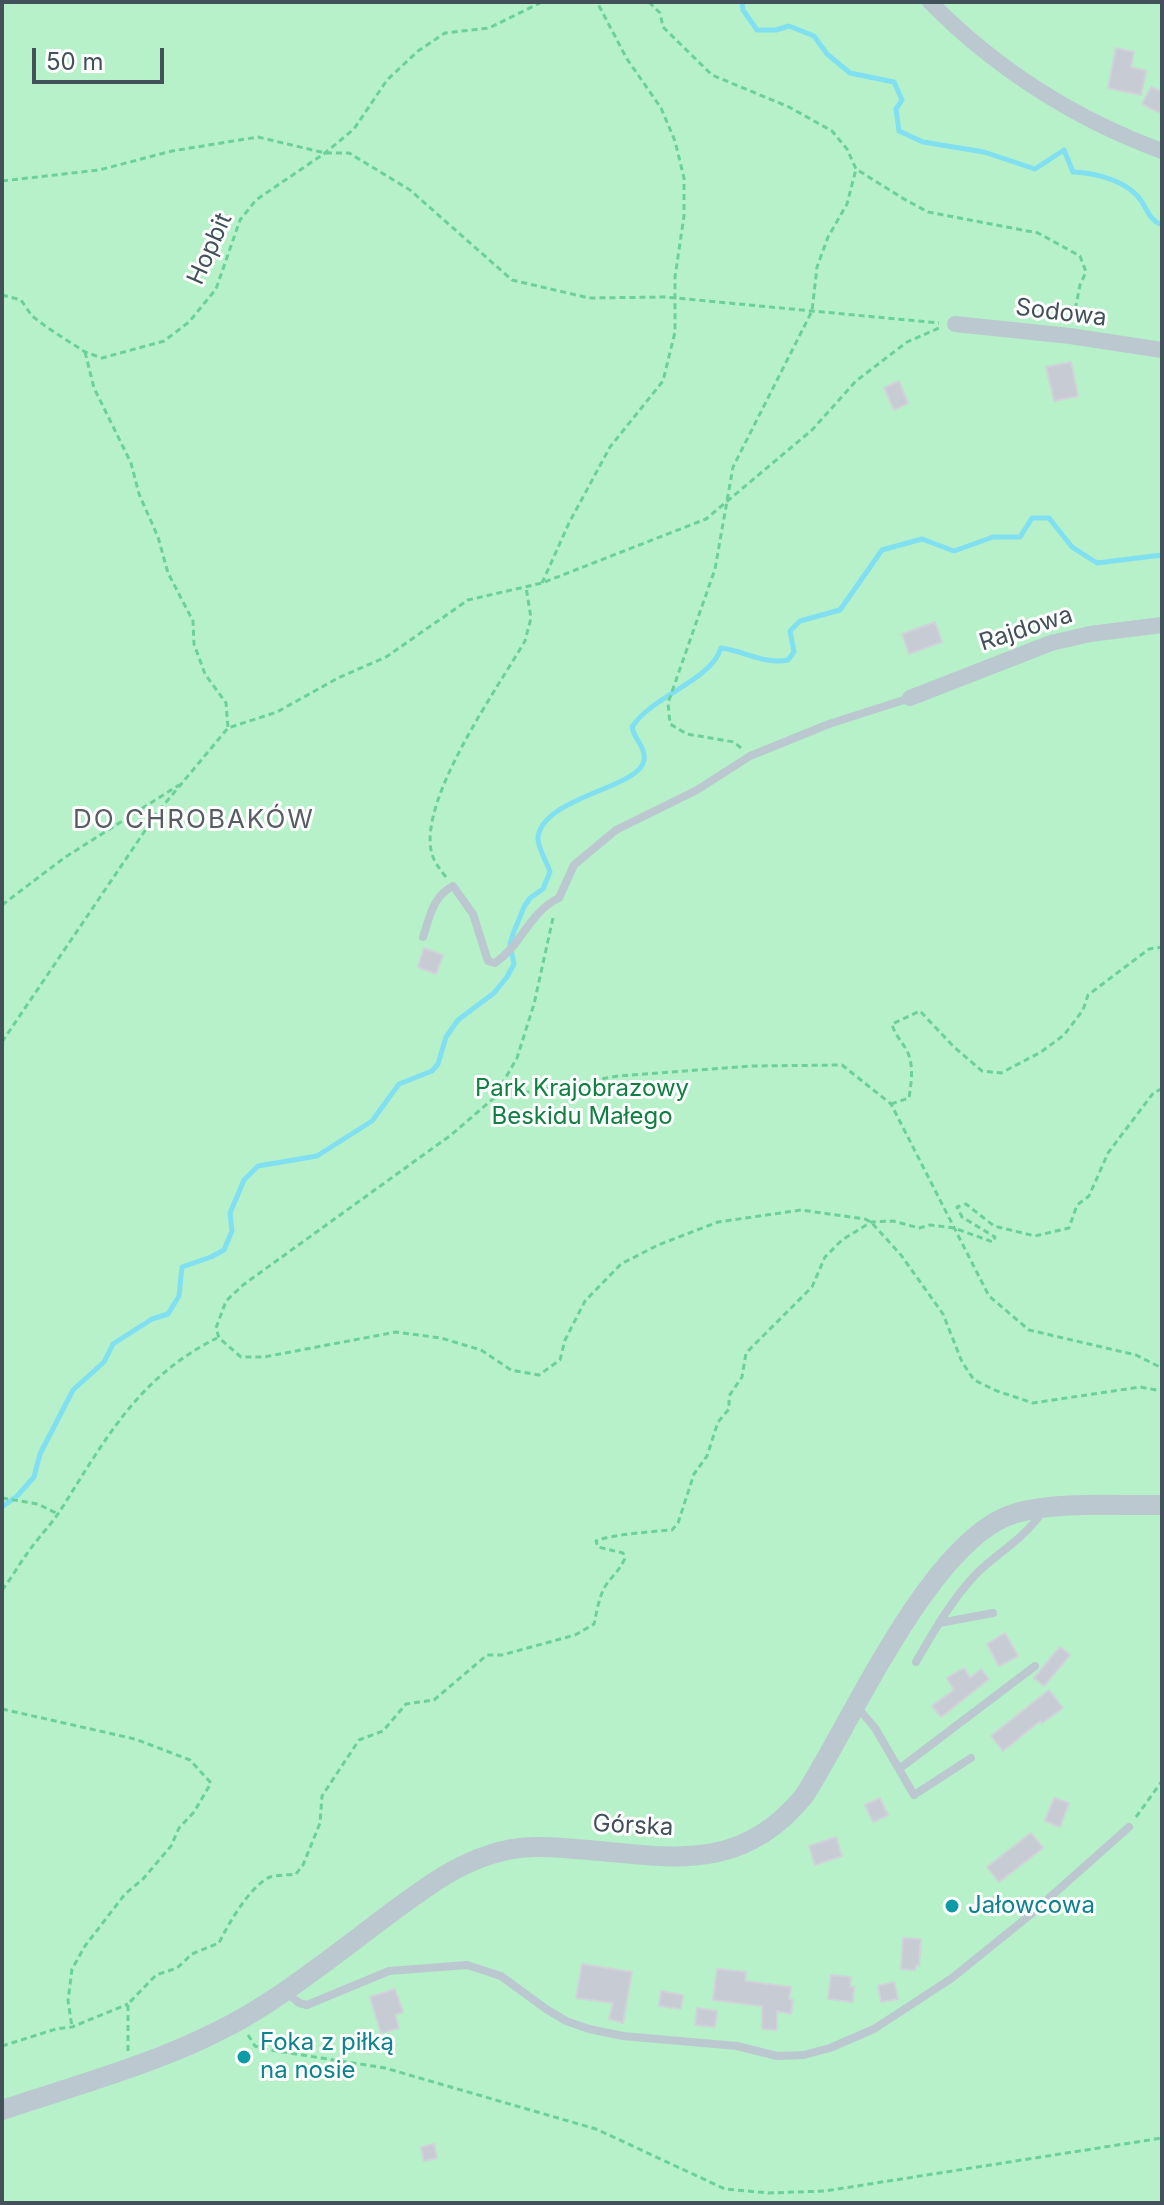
<!DOCTYPE html>
<html>
<head>
<meta charset="utf-8">
<style>
	body { margin:0 }
	#map { position:relative; width:1164px; height:2205px; overflow:hidden; background:#efecec; font-family:Inter,sans-serif }
	canvas { display:block }
	.frame { position:absolute; inset:0; border:4px solid #43515b; pointer-events:none }
	.scale { position:absolute; left:32px; top:48px; width:132px; height:36px; box-sizing:border-box; border:4px solid #43515b; border-top:0; padding-left:10px; font-size:24px; line-height:28px; white-space:nowrap; color:#43515b; -webkit-text-stroke:6px #fff; paint-order:stroke }
</style>
</head>
<body>
<div id="map">
<canvas width="1164" height="2205"></canvas>
<div class="frame"></div>
<div class="scale">50 m</div>
</div>
<script>
const g = document.querySelector('canvas').getContext('2d');
g.lineJoin = 'round';
function paint(path, color) {
  g.fillStyle = color;
  g.fill(path, 'evenodd');
}
function stroke(path, color, width, dash) {
  g.strokeStyle = color;
  g.lineWidth = width;
  g.lineCap = dash ? 'butt' : 'round';
  g.setLineDash(dash || []);
  g.stroke(path);
}
function label(font, color, halo, rows, align = 'center') {
  g.font = font + ' Inter,sans-serif';
  g.lineWidth = 6;
  g.setLineDash([]);
  g.textBaseline = 'middle';
  g.strokeStyle = halo;
  g.fillStyle = color;
  for (const [text, x, y, turn = 0] of rows) {
    g.save();
    g.translate(x, y);
    g.rotate((+turn || 0) * Math.PI / 180);
    g.textAlign = isNaN(turn) ? turn : align;
    if (halo) g.strokeText(text, 0, 0);
    g.fillText(text, 0, 0);
    g.restore();
  }
}
const green = new Path2D(`
	M2,2H1162V2203H2Z`);
const stream = new Path2D(`
	M742,2L743,10L757,30H776L789,26L814,36L827,54L850,73L894,82L902,100L896,109L899,131L923,142L984,152L1035,169L1064,150L1073,172C1096,173 1129,181 1142,202C1149,213 1150,220 1162,225
	M2,1507L17,1496L34,1477L40,1454L73,1390L104,1362L113,1344L152,1319L168,1314L179,1296L182,1267L211,1257L224,1250L232,1231L230,1213L244,1180L258,1166L317,1156L372,1121L399,1084L432,1071L438,1064L446,1037L458,1020L494,993L507,977L514,964L510,944L513,934L524,907L530,898L543,889L550,872C547,861 537,848 538,837C544,796 641,788 644,760C646,747 634,739 632,727C654,694 710,682 721,648C745,651 765,665 788,660L794,652L790,631L800,621L840,610L882,550L922,539L954,551L993,537H1020L1032,518H1049L1072,547L1097,563L1162,555`);
const building = new Path2D(`
	M1116,48L1134,52L1131,67L1146,71L1141,95L1108,88Z
	M1151,87L1162,92V114L1142,104Z
	M1071,362L1078,396L1054,401L1046,367Z
	M899,381L908,403L894,410L884,388Z
	M935,622L942,642L909,654L902,634Z
	M424,948L443,955L436,974L418,967Z
	M1005,1633L1018,1656L999,1666L987,1644Z
	M1060,1647L1070,1655L1044,1686L1034,1678Z
	M964,1668L970,1678L981,1669L989,1679L941,1717L932,1706L954,1690L947,1678Z
	M1049,1690L1063,1708L1042,1723L1040,1721L1003,1751L991,1736Z
	M880,1798L888,1815L873,1822L865,1805Z
	M1054,1798L1069,1803L1060,1827L1045,1821Z
	M1031,1833L1043,1848L999,1882L987,1867Z
	M836,1837L842,1856L815,1865L809,1846Z
	M903,1938L921,1939L919,1966L916,1965L915,1970L901,1969Z
	M582,1964L632,1972L623,2023L609,2019L613,2003L576,1998Z
	M717,1969L746,1972L745,1981L791,1987L789,1999L793,2000L791,2014L777,2011V2030L762,2029V2006L713,2000Z
	M831,1975L851,1977L850,1987H854L853,2002L828,1999Z
	M894,1982L898,1999L881,2002L878,1986Z
	M395,1989L403,2012L395,2015L399,2028L381,2033L370,1997Z
	M661,1991L683,1995L681,2009L659,2006Z
	M697,2008L717,2011L715,2027L695,2025Z
	M356,2032L373,2035L370,2053L353,2050Z
	M434,2144L437,2158L424,2161L421,2147Z`);
const path = new Path2D(`
	M649,2L660,13L663,27L712,75L789,107L832,131L847,149L856,169L904,199L928,212L1038,233L1080,256L1086,272L1080,285L1073,321
	M2,181L99,170L172,151L258,137L325,153H349L410,190L512,280L589,298L665,297L939,323
	M2,295L21,300L32,316L48,328L85,352L102,358L164,341L189,322L216,289L240,220L256,200L325,153L354,129L387,80L418,51L445,33L489,28L542,2
	M85,352L94,388L131,463L139,494L158,537L168,573L193,621L194,644L205,674L226,703L228,728
	M542,583L569,523L610,447L663,381L675,332V277L684,216V178L675,141L661,108L627,59L597,2
	M741,748L734,742L687,734L670,724L668,703L715,569L733,467L812,311L817,267L828,237L847,204L856,169
	M446,877C439,868 433,861 431,850C421,796 497,689 525,641L531,618L526,587
	M2,905L64,858L179,785
	M553,918L534,1004L517,1058L494,1098L451,1135L243,1285L226,1301L216,1328L219,1338L241,1357H264L396,1332L441,1338L481,1350L511,1370L539,1375L560,1360L565,1340L585,1301L621,1264L658,1245L718,1222L801,1210L865,1219L871,1222L901,1255L943,1314L962,1362L974,1380L997,1391L1033,1403L1140,1387L1162,1391
	M2,1042L157,813L228,728L277,712L338,678L386,657L468,600L542,583L706,519L812,430L856,381L907,342L939,328
	M494,1098L618,1076L752,1066L842,1065L891,1104L989,1296L1029,1330L1136,1355L1162,1368
	M891,1104L909,1098C911,1083 914,1068 908,1053C903,1042 895,1036 892,1024L920,1011L954,1047L982,1071L1001,1073L1041,1052L1064,1035L1083,1010L1088,995L1149,949L1162,947
	M2,1498L38,1504L58,1514
	M2,1590C11,1579 18,1566 26,1555C36,1540 50,1526 60,1511C105,1440 138,1377 217,1338
	M2,1709L135,1739L190,1760L211,1783L194,1812L179,1828L171,1846L143,1879L125,1894L85,1946L72,1969L68,2001L72,2027
	M1136,1817L1162,1781
	M248,2035L255,2046L264,2049L385,2068L596,2129L725,2189L769,2193L825,2191L1162,2138
	M2,2046L56,2029L72,2027L128,2004
	M128,2051V2004L156,1975L177,1968L192,1954L219,1943C228,1924 251,1885 270,1877C278,1875 288,1875 296,1874L303,1865L320,1823L322,1796L359,1740L383,1731L406,1704L434,1700L487,1655H502L575,1635L594,1624C597,1611 599,1596 606,1585C613,1575 620,1570 625,1558L623,1553L598,1547L596,1541C608,1535 656,1531 672,1530L678,1523L694,1474L707,1456L718,1422L729,1409V1396L742,1377L746,1353L812,1287L825,1257L842,1240L871,1222L893,1221L919,1228L930,1225L954,1228L993,1242L995,1237L962,1217L957,1207L966,1204L994,1226L1035,1236L1069,1228L1077,1205L1089,1196L1108,1153L1154,1092L1162,1089`);
const service = new Path2D(`
	M423,937C430,916 433,896 453,886L473,914L488,961L495,963C522,945 529,912 559,898L574,865L616,830L697,790L750,756L829,724L910,698
	M939,1623L993,1613
	M916,1662C934,1631 952,1599 977,1573C998,1553 1027,1536 1042,1512
	M857,1707L875,1728L914,1795L971,1758
	M899,1769L1035,1666
	M285,1991L299,2003L307,2005L389,1971L467,1965L501,1976L546,2009L566,2021L589,2029L623,2036L737,2046L777,2056L804,2055L830,2048L874,2029L952,1978L1030,1915L1129,1827`);
const minor = new Path2D(`
	M930,2C995,68 1075,119 1162,151
	M955,324L1070,336L1162,350
	M910,698L1051,643L1090,634L1162,625`);
const tertiary = new Path2D(`
	M2,2110C92,2080 186,2056 266,2004C308,1977 348,1945 388,1915C421,1891 452,1866 492,1854C519,1845 547,1846 576,1849C667,1856 739,1876 804,1796C852,1722 931,1537 1016,1513C1060,1501 1117,1506 1162,1505`);
const markers = [
	[952,1906,8,"#0f9aa8"],
	[244,2057,8,"#0f9aa8"]
];
const streetNames = [
	["Hopbit",210,249,-66],
	["Sodowa",1061,313,7],
	["Rajdowa",1026,629,-18],
	["Górska",633,1826,3]
];
const parkNames = [
	["Park Krajobrazowy",582,1089],
	["Beskidu Małego",582,1117]
];
const cultureNames = [
	["Jałowcowa",968,1906],
	["Foka z piłką",260,2043],
	["na nosie",260,2071]
];
const neighbourhoodNames = [
	["DO CHROBAKÓW",194,820]
];
paint(green, '#b6f1c9');
stroke(stream, '#80e0f1', 5);
paint(building, '#c7cbd3');
stroke(building, '#d0d3d9', 2);
stroke(path, '#6cd199', 3, [6, 4]);
stroke(service, '#bbc8d0', 8);
stroke(minor, '#bbc8d0', 16);
stroke(tertiary, '#bbc8d0', 20);
for (const [x, y, r, color] of markers) {
  const dot = new Path2D();
  dot.arc(x, y, r, 0, 2 * Math.PI);
  g.fillStyle = color;
  g.fill(dot);
  stroke(dot, '#fff', 3);
}
label('24px', '#43515b', '#fff', streetNames);
label('24px', '#108042', '#fff', parkNames);
label('24px', '#0d838f', '#fff', cultureNames, 'left');
g.letterSpacing = '2px';
label('26px', '#585d62', '#fff', neighbourhoodNames);
g.letterSpacing = '0px';
</script>
</body>
</html>
